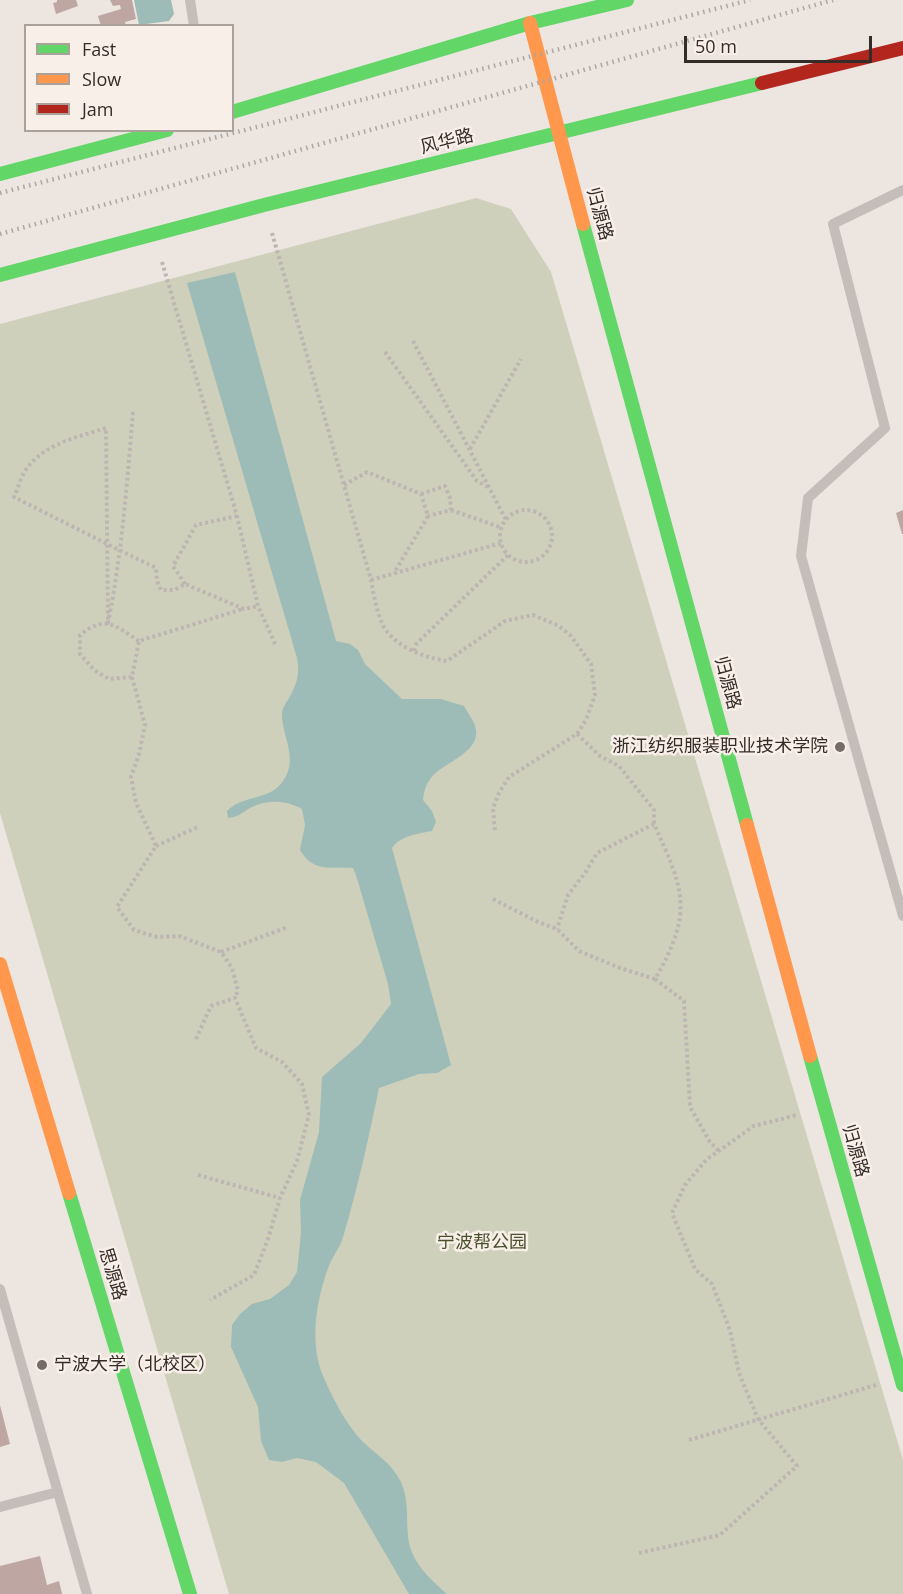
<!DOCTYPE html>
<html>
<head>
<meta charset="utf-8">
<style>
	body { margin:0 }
	#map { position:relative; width:903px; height:1594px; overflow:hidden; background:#ece5e0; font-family:"Open Sans",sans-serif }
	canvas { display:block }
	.legend { position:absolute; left:24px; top:24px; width:210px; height:108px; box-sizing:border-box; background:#f8efe8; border:2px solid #aaa19b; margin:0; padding:8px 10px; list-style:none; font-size:18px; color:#352b28 }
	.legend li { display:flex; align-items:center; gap:12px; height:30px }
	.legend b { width:30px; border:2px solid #aaa19b }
	.scale { position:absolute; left:684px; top:36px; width:188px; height:27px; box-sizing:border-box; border:3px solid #352b28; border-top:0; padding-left:8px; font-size:18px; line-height:21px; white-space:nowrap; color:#352b28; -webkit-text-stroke:4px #f8efe8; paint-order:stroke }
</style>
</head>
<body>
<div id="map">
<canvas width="903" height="1594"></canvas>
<ul class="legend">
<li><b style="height:8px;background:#63d668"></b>Fast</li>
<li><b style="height:8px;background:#ff974d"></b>Slow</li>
<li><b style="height:8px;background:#b3261e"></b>Jam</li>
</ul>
<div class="scale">50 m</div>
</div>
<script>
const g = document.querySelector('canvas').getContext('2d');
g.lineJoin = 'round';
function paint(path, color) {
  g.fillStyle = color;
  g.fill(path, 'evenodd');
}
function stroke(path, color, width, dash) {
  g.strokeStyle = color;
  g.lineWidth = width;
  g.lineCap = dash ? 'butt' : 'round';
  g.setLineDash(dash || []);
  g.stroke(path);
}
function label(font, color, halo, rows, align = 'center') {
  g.font = font + ' "Open Sans","Noto Sans SC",sans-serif';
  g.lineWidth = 5;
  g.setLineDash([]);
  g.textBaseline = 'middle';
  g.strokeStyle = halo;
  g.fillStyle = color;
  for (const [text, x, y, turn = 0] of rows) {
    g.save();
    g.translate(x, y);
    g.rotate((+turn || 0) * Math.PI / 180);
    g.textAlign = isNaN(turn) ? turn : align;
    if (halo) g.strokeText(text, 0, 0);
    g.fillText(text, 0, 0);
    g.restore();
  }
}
const green = new Path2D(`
	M476,198L511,209L551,272L903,1460V1594H229L0,813V324Z`);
const water = new Path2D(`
	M134,0H171L174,14L169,21L139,25Z
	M235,272L336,641L350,644L358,650L365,664L402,699H441L464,706C467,711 471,717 474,723C486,752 444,761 431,778C425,785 424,793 423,800L432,811L436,822L432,831C418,834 401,835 392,848L451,1065L437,1073L419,1074L379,1088C369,1137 358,1186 344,1234C341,1247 331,1258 327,1271C316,1303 309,1345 324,1378C333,1399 345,1422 361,1440C375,1454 392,1463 401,1482C409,1500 406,1517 408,1536C410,1561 429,1578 447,1594H409L344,1483L316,1462L297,1458L282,1462L269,1460L261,1441L258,1407L231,1347L232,1325L240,1314L252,1304L270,1299L289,1285L297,1272L301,1232L300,1200L319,1132L322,1077L361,1043L391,1004L388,984L356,875L353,868C329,867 313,872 300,850L305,825L302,809C286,800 267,799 250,808C242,813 238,817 228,818L227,811C241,796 266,800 280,785C301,761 282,739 282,714C282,708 286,703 289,698C297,684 300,674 297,658L187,283Z`);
const building = new Path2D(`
	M57,0H76L78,6L56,14L53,3L57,2Z
	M110,0H132L136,19L125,22L126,26H101L98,16L121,9L120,5L113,6Z
	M903,510V534H902L896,513Z
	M0,1405L10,1444L0,1447Z
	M40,1556L47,1585L59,1581L62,1594H0V1566Z`);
const path = new Path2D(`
	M272,233L371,580C374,595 376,611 383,625C393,646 425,658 447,661L505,621L533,615L559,626L571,636L591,664L595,695L586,720L577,734L509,777L499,793L493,808L495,832
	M162,262L237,516L258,606L276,646
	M413,341L506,520
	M385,352L477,481L490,488
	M133,412C127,483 122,554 108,623L106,428C78,437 42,444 25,471C20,479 18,489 14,497L107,544L156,568L157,581L161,590H174L185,584L244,609L258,606
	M470,449L521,359
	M344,485L367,472L421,494L428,516L394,573
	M421,494L445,486L450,498L451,510L428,516
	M451,510L502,528
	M500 536a26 26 0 1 1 52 0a26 26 0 1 1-52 0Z
	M371,580L501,543
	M185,584L173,566L196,525L237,516
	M139,641C115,626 106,614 80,635V654L94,670L109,679L132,677L139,641L243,609
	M414,651L417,643L508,555
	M132,677L145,725L139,754L131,777L136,803L156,846L117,907L134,930L157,937L179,936L221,952L232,968L238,991L235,998
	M577,734L600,756L619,766L654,810V824
	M156,846L198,827
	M493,899L538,922L557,929L579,951L620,968L655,979C694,912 684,890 654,824L597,853L585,873L568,895L557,929
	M221,952L288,927
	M655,979L684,1001L690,1107L710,1142L719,1151
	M196,1039L211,1006L235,998L256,1048L282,1062L302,1084L309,1115L297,1161L280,1198L268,1239L254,1275L210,1300
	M198,1175L280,1198
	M689,1440L876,1385
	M639,1553L720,1535L797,1466L758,1419L739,1373L730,1330L712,1284L695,1269L672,1213L685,1185L706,1160L754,1126L797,1115`);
const lane = new Path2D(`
	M190,0L194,26
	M903,190L833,224L885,428L808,498L801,556L903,916
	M0,1289L87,1594
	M0,1507L58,1492`);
const fast = new Path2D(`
	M232,112L530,23L627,0
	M0,174L167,130
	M583,224L747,825
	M0,275L264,205L762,83
	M810,1056L903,1385
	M69,1193L190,1594`);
const slow = new Path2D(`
	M530,23L583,224
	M747,825L810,1056
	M0,964L69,1193`);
const jam = new Path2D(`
	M762,83L903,48`);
const rail = new Path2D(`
	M0,193L750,0
	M0,234L833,0`);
const markers = [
	[840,747,6,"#756c68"],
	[42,1365,6,"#756c68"]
];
const streetNames = [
	["风华路",447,142,-14],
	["归源路",599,214,75],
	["归源路",727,683,75],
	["归源路",855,1151,74],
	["思源路",112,1274,73]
];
const poiNames = [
	["浙江纺织服装职业技术学院",828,747],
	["宁波大学（北校区）",54,1365,"left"]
];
const parkNames = [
	["宁波帮公园",482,1243]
];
paint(green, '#cfd0bb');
paint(water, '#9ebcb7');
paint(building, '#bea7a3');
stroke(path, '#bdb5b2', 4, [3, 3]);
stroke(lane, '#c4bdba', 10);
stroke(fast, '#63d668', 14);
stroke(slow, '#ff974d', 14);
stroke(jam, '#b3261e', 14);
stroke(rail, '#aca6a4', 4.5, [1.5, 4.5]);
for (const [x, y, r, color] of markers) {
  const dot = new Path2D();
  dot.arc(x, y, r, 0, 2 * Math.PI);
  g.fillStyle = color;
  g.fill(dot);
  stroke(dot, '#f8efe8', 2);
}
label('18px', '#352b28', '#f8efe8', streetNames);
label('18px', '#352b28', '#f8efe8', poiNames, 'right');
label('18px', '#4a512e', '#f8efe8', parkNames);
</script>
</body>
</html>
